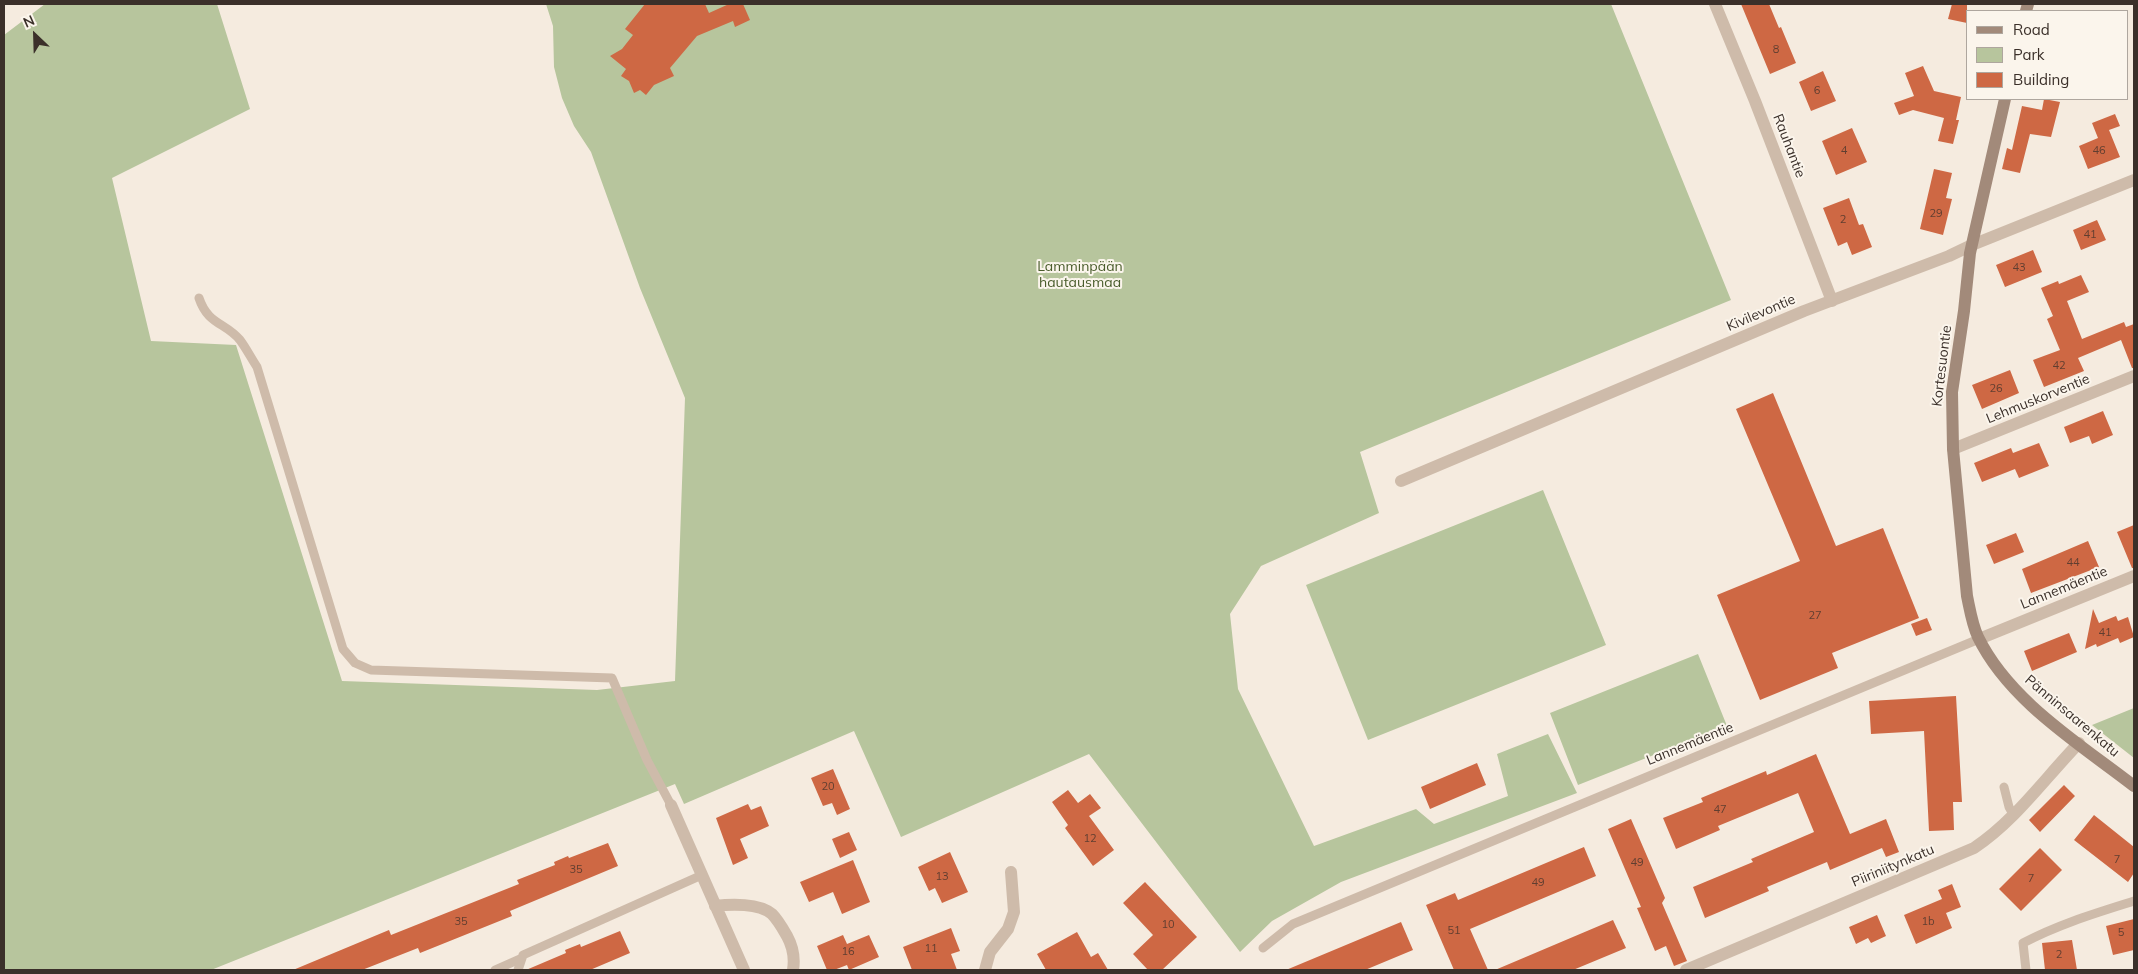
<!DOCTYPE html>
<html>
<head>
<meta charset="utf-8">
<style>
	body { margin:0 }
	#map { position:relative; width:2138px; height:974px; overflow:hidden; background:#f5ebdf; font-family:Mulish,sans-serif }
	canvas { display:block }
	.frame { position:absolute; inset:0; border:5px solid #3b302a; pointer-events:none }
	.legend { position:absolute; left:1966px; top:10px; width:162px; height:90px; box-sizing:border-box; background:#fbf5ec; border:1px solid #aea69e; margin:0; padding:6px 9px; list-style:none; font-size:15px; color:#3b302a }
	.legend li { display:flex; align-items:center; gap:10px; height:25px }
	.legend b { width:25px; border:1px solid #aea69e }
	.north { position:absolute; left:10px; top:10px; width:50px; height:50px; -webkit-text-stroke:4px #fbf5ec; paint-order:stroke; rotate:336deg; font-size:14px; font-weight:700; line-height:20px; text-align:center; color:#3b302a }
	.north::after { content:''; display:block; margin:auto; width:18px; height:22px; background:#3b302a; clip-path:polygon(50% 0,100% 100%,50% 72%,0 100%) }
</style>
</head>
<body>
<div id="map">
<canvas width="2138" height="974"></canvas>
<div class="frame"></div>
<ul class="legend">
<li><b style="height:6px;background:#a28a7a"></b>Road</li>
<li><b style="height:14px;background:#b7c59d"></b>Park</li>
<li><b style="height:14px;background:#ce6844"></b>Building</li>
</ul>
<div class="north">N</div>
</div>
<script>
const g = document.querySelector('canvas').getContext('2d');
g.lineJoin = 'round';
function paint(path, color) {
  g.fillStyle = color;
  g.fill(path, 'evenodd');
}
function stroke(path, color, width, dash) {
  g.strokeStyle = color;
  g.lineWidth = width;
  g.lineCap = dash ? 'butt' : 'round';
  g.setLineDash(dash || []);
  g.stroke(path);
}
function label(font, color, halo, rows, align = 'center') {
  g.font = font + ' Mulish,sans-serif';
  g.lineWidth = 4;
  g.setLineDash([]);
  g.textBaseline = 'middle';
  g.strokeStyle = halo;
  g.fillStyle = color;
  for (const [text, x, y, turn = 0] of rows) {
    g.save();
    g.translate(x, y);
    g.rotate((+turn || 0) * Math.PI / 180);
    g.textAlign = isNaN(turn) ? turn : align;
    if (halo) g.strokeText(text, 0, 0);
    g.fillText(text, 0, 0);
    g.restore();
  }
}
const green = new Path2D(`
	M45,4H217L250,109L112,178L151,341L236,345L342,681L597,690L675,681L685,398L640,288L591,152L574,126L562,98L554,67L553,26L546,4H1611L1731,300L1360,452L1379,513L1261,566L1230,614L1238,689L1314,846L1416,809L1434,824L1508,796L1497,754L1548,734L1577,793L1341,882L1272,921L1240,952L1089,754L901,837L854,731L684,804L675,784L211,970H4V35Z
	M1543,490L1606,645L1368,740L1306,585Z
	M1698,654L1727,726L1578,785L1550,713Z
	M2134,708V758L2092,725Z`);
const building = new Path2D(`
	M645,4H705L709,13L729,4H743L750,20L735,27L733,21L697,36L670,68L674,76L654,85L646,95L640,90L634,93L629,81L621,76L626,69L610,56L622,49L633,35L625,29Z
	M1741,4H1769L1779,28L1781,27L1796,63L1770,74Z
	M1952,4H1967V23L1948,19Z
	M1923,66L1934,91L1961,97L1956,120H1959L1953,144L1938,141L1944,118L1913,110L1899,115L1894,103L1914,96L1905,73Z
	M1823,71L1836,101L1811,111L1799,82Z
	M2044,99L2060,102L2051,137L2030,134L2020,173L2002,169L2007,148L2012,150L2022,106L2042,110Z
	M2115,114L2120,126L2109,130L2120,157L2088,169L2079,146L2098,138L2092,123Z
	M1852,128L1867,162L1836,175L1822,141Z
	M1934,169L1952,173L1946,198L1952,199L1943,235L1920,229Z
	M1849,198L1859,225L1863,224L1872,247L1852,255L1847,242L1838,246L1823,208Z
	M2097,220L2106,240L2081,250L2073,230Z
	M2033,250L2042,272L2005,287L1996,265Z
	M2081,275L2089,292L2067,301L2082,339L2124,322L2126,327L2134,324V368H2132L2121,340L2078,358L2084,371L2044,387L2033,360L2060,350L2047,319L2053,316L2041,288L2058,281L2059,284Z
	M2010,370L2019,393L1982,409L1972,385Z
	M1773,393L1836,546L1883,528L1919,618L1832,653L1838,668L1760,700L1717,595L1800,561L1736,409Z
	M2103,411L2113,435L2092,444L2089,436L2070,443L2064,427Z
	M2039,443L2049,466L2019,478L2015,469L1982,482L1974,463L2011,448L2013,453Z
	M2134,525V568H2132L2117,532Z
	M2016,533L2024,552L1994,564L1986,545Z
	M2088,541L2099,567L2031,593L2022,569Z
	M2093,609L2099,623L2116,616L2118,621L2128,617L2134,637L2120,643L2118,638L2097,647L2096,644L2085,649Z
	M1927,618L1932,630L1916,636L1911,624Z
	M2069,633L2077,652L2032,671L2024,651Z
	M1956,696L1962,802H1953L1954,830L1929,831L1924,731L1871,734L1869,701Z
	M1816,754L1850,834L1886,819L1899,852L1886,857L1882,848L1830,870L1827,862L1767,887L1769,891L1705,918L1693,887L1753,862L1751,859L1814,832L1798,793L1718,826L1720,830L1676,849L1663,818L1703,802L1701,798L1766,771L1767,775Z
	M1477,763L1486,785L1430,809L1421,787Z
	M833,769L850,809L837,815L832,803L823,806L811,778Z
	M2064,785L2075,796L2040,832L2029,820Z
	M1068,790L1078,803L1090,794L1101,808L1089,816L1114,850L1093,866L1065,828L1068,825L1052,802Z
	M748,804L751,810L761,806L769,826L740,839L748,858L733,865L716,818Z
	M2094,815L2134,847V873L2128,882L2074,840Z
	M1631,819L1665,898L1662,903L1687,961L1674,966L1666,946L1655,951L1637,908L1641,907L1608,829Z
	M849,832L857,850L840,858L832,839Z
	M608,843L618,866L510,911L512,916L420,953L418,948L362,970H293L389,930L391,935L519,884L517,880L555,865L554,862L568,856L569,858Z
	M1584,847L1596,876L1470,929L1488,970H1454L1426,905L1455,893L1458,900Z
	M2040,848L2062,870L2021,911L1999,889Z
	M950,852L968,892L942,903L935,888L929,891L918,867Z
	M853,860L870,902L842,914L833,892L809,902L800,882Z
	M1145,882L1197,937L1162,970H1148L1133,954L1153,935L1123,903Z
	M1952,884L1961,907L1946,913L1952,928L1916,944L1904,915L1942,899L1938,890Z
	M1877,915L1886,936L1871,943L1868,938L1856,944L1849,927Z
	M2134,919V950L2113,955L2106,926Z
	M1613,920L1626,948L1573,970H1495Z
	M1401,922L1413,950L1365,970H1286Z
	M951,928L960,951L951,954L957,970H912L903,947Z
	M620,931L630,953L590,970H526L566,953L565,950L580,944L581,947Z
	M1077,932L1091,957L1098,953L1108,970H1046L1037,954Z
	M843,935L847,944L869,935L879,957L849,970L847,965L834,970H827L817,946Z
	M2072,940L2077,970H2045L2042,943Z`);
const lane = new Path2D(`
	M199,298C208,325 225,322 240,340C246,348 251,358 257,367L343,649L355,663L371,670L612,678L647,760L671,805
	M2004,787L2009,807L2013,814
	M1263,948L1293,924L1979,639
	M495,970L522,958
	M518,970L523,955L702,875
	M2026,970L2023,943C2059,924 2096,913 2134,901`);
const street = new Path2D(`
	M1715,4L1755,101L1832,301
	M1953,449L2134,376
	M1401,481L1804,311L1949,256L1972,245L2134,180
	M1979,639L2134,576
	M671,805L744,970
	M715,906C731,904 759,903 772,914C778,920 783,929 787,936C793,947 795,958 793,970
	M985,970L990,952L1008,929L1014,912L1011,872
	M1686,970L1974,848C2015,821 2045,778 2079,743`);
const secondary = new Path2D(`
	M2026,11L2028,4
	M2005,99L1970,253L1964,311L1952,392L1953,449L1967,596C1970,610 1972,624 1978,637C2009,701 2080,744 2134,786`);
const numberNames = [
	["8",1776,50],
	["6",1817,91],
	["4",1844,151],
	["46",2099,151],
	["29",1936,214],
	["2",1843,220],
	["41",2090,235],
	["43",2019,268],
	["42",2059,366],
	["26",1996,389],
	["44",2073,563],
	["27",1815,616],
	["41",2105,633],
	["20",828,787],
	["47",1720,810],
	["12",1090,839],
	["7",2117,860],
	["49",1637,863],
	["35",576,870],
	["13",942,877],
	["7",2031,879],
	["49",1538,883],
	["35",461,922],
	["1b",1928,922],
	["10",1168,925],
	["51",1454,931],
	["5",2121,933],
	["11",931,949],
	["16",848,952],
	["2",2059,955]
];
const streetNames = [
	["Rauhantie",1789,146,69],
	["Kivilevontie",1761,313,-23],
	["Kortesuontie",1942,366,-83],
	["Lehmuskorventie",2038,399,-22],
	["Lannemäentie",2064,588,-22],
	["Pänninsaarenkatu",2072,716,40],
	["Lannemäentie",1690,744,-22],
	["Piiriniitynkatu",1893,866,-23]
];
const parkNames = [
	["Lamminpään",1080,267],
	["hautausmaa",1080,283]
];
paint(green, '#b7c59d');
paint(building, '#ce6844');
stroke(lane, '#cebbaa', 9);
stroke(street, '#cebbaa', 12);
stroke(secondary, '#a28a7a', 12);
label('11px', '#603e30', null, numberNames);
label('14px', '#3b302a', '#fbf5ec', streetNames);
label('14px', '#495c2b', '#fbf5ec', parkNames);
</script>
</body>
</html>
